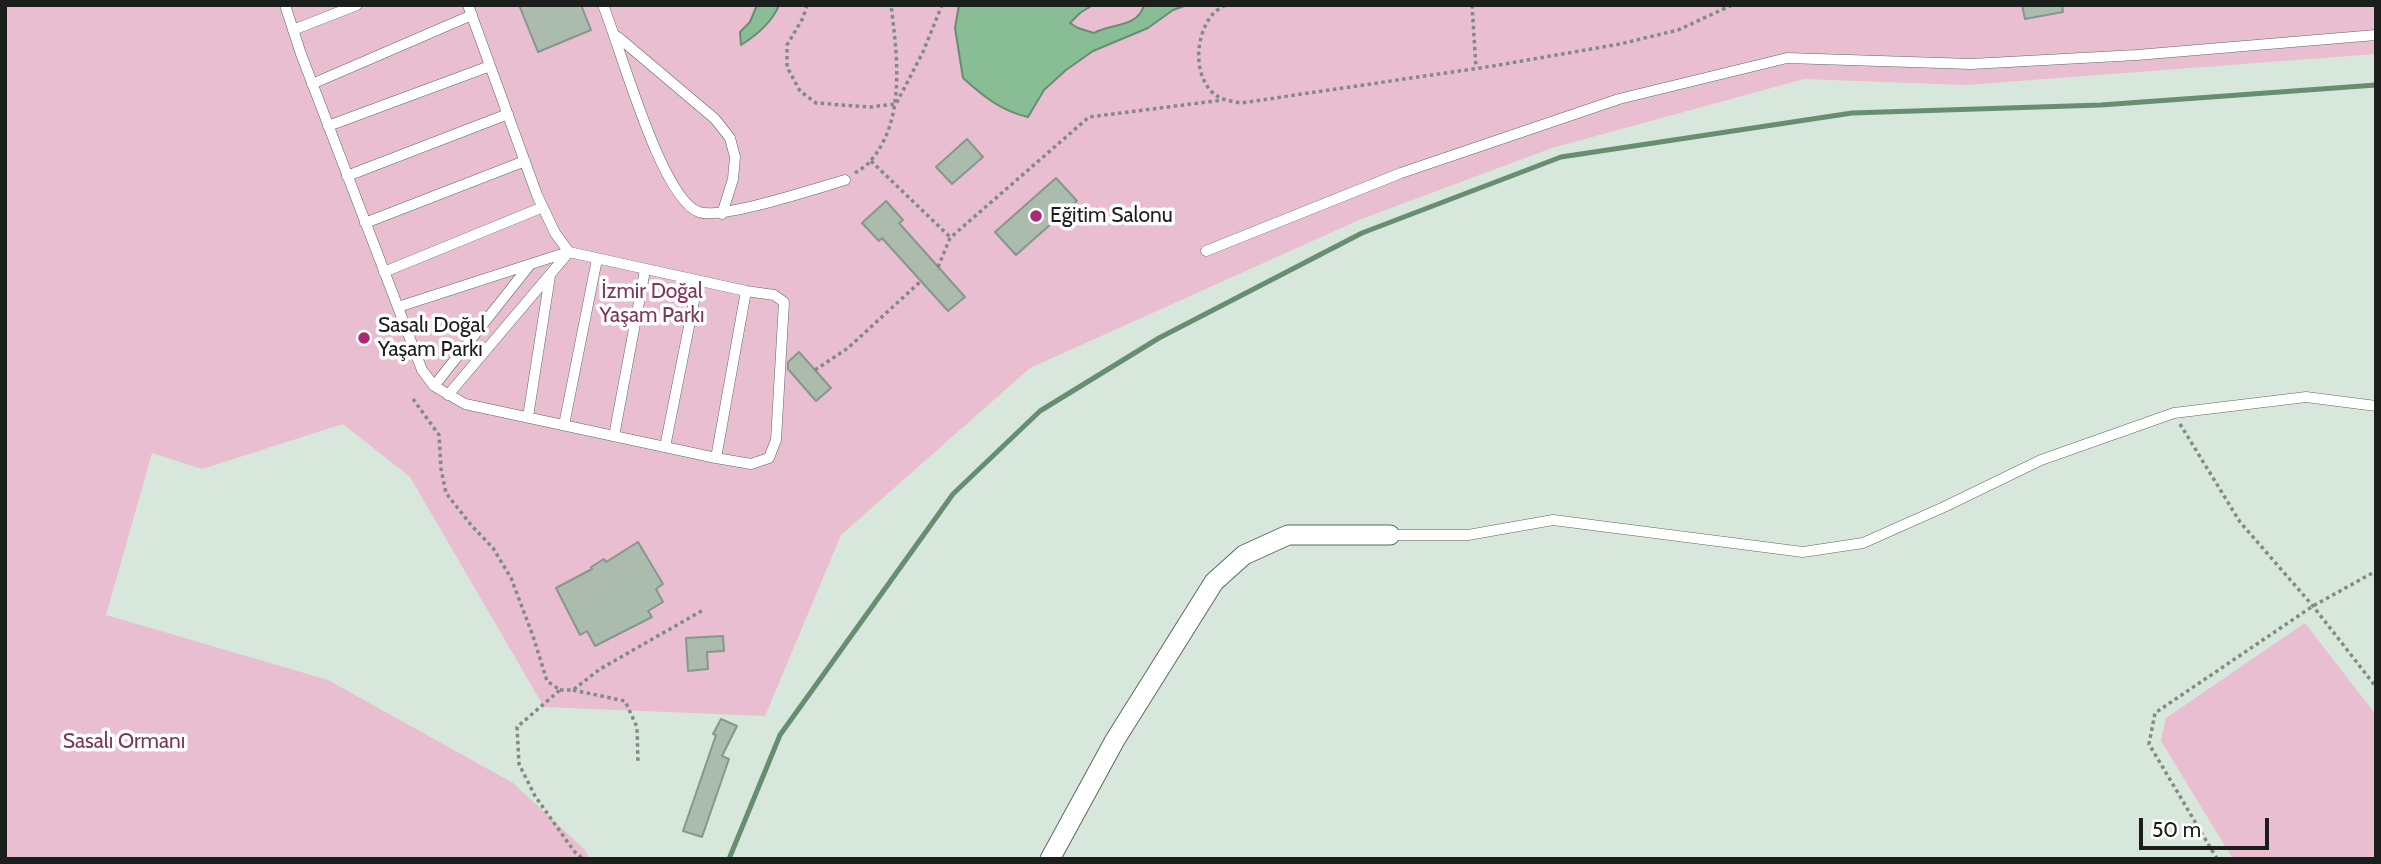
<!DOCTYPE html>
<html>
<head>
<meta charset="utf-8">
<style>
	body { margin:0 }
	#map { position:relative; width:2381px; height:864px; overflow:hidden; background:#d7e7db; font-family:Cabin,sans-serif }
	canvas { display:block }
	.frame { position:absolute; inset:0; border:7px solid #1a1f1b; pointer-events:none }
	.scale { position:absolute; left:2139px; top:818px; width:130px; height:32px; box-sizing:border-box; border:4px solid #1a1f1b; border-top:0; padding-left:9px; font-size:21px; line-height:24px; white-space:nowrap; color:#1a1f1b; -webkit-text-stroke:5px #fff; paint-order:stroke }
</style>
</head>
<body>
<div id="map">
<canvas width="2381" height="864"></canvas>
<div class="frame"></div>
<div class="scale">50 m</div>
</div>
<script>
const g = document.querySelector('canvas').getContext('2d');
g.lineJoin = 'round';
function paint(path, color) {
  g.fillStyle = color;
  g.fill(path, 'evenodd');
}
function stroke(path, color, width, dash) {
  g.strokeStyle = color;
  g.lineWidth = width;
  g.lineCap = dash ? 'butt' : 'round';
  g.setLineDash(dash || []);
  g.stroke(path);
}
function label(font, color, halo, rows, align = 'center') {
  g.font = font + ' Cabin,sans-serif';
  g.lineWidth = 7;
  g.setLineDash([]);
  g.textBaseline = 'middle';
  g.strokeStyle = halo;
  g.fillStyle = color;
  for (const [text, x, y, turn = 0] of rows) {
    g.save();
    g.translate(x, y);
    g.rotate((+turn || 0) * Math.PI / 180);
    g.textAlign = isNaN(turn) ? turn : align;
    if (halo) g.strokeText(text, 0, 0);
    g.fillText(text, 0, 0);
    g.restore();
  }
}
const green = new Path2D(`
	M5,5H2376V54L1966,85L1804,79L1552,148L1359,220L1030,368L841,535L765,716L544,707L410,477L343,424L202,469L152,453L106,615L328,680L513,783L584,849L590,859H5Z
	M2305,623L2376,715V859H2233L2161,741L2166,718Z`);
const water = new Path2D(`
	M757,5H779C772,23 757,35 741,45L740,32L750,22Z
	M959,5H1093L1080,13L1070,23L1078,28L1094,33C1111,23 1138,28 1144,5H1187L1173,10L1148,28L1093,51L1066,70L1044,90L1028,117C1001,111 983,96 963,78L955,28Z`);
const stream = new Path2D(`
	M729,859L780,735L953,494L1040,411L1159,338L1362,233L1561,157L1852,113L2101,105L2376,85`);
const building = new Path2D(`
	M519,5H581L591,30L538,52Z
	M2022,5H2062L2063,12L2025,19Z
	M967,139L983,157L952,184L936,167Z
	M1056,178L1077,201L1016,255L995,232Z
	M886,201L903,220L899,223L965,297L948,311L882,238L879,241L862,223Z
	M799,352L831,388L816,401L788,369V362Z
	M638,542L663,584L656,589L663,602L648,611L652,617L595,646L587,631L580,635L556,588L592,569L591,567L604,559L606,562Z
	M723,636L724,651L707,652L708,669L688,671L686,638Z
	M721,719L737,726L722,756L729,759L702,837L683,831L716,735L713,734Z`);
const path = new Path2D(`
	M807,5L803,18L787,45V67L800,91L816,103L870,107L896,104L923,52L942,5
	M1225,5C1221,8 1215,11 1212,15C1196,35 1193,71 1211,91C1219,100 1230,101 1241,103L1493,66L1620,44L1678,30L1732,5
	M1472,5L1476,68
	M871,161L950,237
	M855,173C861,169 868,165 872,159C906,118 897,54 891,5
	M938,267L950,238L1089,117L1223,100
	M815,370L848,348L921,281
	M413,399L439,435L441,469L446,493L471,525L493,548L511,578L533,636L547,681L560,690L517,727L519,764L535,796L574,851L583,859
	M2180,424L2240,522L2313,606L2376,687
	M560,690H573L600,669L705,609
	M573,690L625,701L637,727L638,763
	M2217,859L2149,744L2155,713L2313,606L2376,571`);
const service = new Path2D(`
	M285,5L301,54L422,370L434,386L465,404L716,458L751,464L769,458L776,440L784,302L774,295L746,291L569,252L555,233L537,195L468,5
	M603,5C620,46 661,199 699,212C721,220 817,188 845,180
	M293,30L357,5
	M618,37L715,119L730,138L735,157L733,179L722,214
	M312,84L472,15
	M328,126L490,66
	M347,176L508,114
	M365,223L525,161
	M1206,251L1401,173L1619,99L1787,58L1971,64L2137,55L2376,35
	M384,272L543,207
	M398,307L568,252
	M434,386L529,266
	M448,395L569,252
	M528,417L550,276
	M564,425L597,259
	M614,436L645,270
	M665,447L698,281
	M716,458L746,291
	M1390,535H1468L1553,520L1803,552L1863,543L1944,507L2041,460L2174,413L2306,397L2376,406`);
const minor = new Path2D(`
	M1050,859L1115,740L1214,582L1244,555L1288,535H1390`);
const markers = [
	[1036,216,7,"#aa2874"],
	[364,338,7,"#aa2874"]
];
const poiNames = [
	["Eğitim Salonu",1050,216],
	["Sasalı Doğal",378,326],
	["Yaşam Parkı",378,350]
];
const parkNames = [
	["İzmir Doğal",652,292],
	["Yaşam Parkı",652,316],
	["Sasalı Ormanı",124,742]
];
paint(green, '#e9bed1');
paint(water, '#88bd95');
stroke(water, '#678e70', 2);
stroke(stream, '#678e70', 5);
paint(building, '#abbbae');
stroke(building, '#87978b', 2);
stroke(service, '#5b6a5f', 11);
stroke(minor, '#5b6a5f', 21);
stroke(path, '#808b82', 3.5, [3.5, 3.5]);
stroke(service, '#fff', 10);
stroke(minor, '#fff', 19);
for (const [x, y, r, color] of markers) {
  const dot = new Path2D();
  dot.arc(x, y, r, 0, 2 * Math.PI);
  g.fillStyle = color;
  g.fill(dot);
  stroke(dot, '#fff', 2.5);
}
label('21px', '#1a1f1b', '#fff', poiNames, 'left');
label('21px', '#7e355c', '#fff', parkNames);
</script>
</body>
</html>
